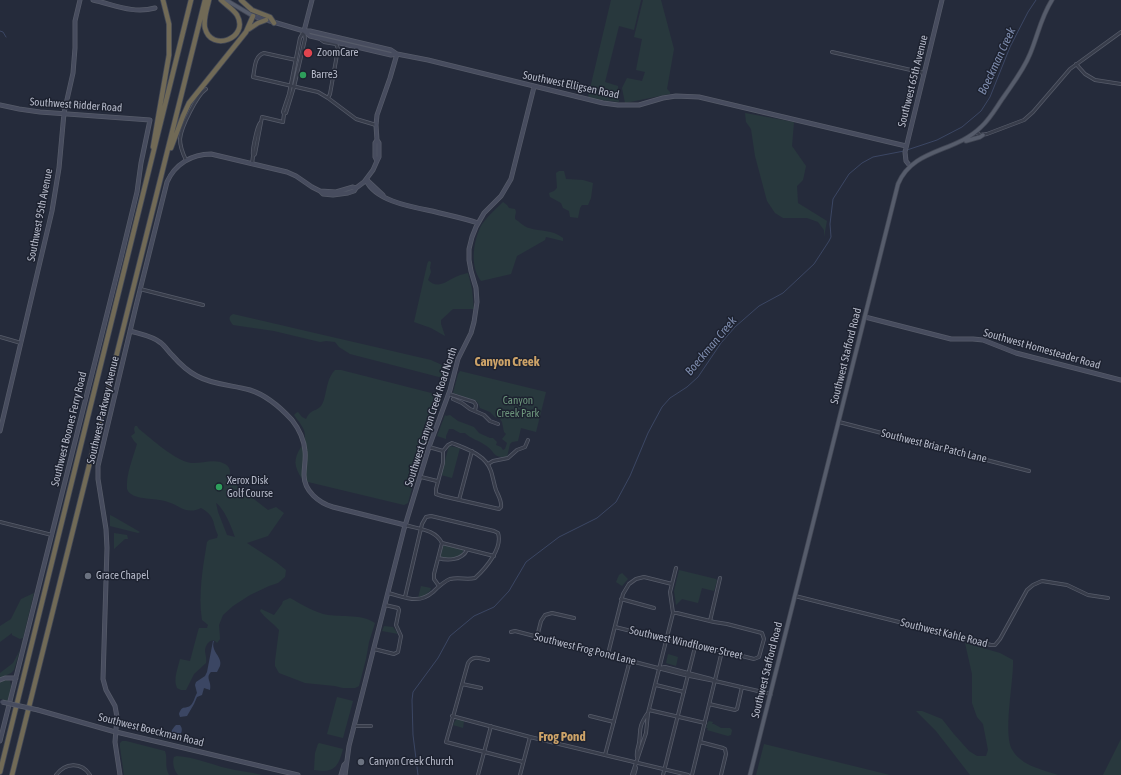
<!DOCTYPE html>
<html>
<head>
<meta charset="utf-8">
<style>
	body { margin:0 }
	canvas { display:block; background:#252b3b }
</style>
</head>
<body>
<canvas width="1121" height="775"></canvas>
<script>
const g = document.querySelector('canvas').getContext('2d');
g.lineJoin = 'round';
function paint(path, color) {
  g.fillStyle = color;
  g.fill(path, 'evenodd');
}
function stroke(path, color, width, dash) {
  g.strokeStyle = color;
  g.lineWidth = width;
  g.lineCap = dash ? 'butt' : 'round';
  g.setLineDash(dash || []);
  g.stroke(path);
}
function label(font, color, halo, rows, align = 'center') {
  g.font = font + ' "Asap Condensed",sans-serif';
  g.lineWidth = 3;
  g.setLineDash([]);
  g.textBaseline = 'middle';
  g.strokeStyle = halo;
  g.fillStyle = color;
  for (const [text, x, y, turn = 0] of rows) {
    g.save();
    g.translate(x, y);
    g.rotate((+turn || 0) * Math.PI / 180);
    g.textAlign = isNaN(turn) ? turn : align;
    if (halo) g.strokeText(text, 0, 0);
    g.fillText(text, 0, 0);
    g.restore();
  }
}
const green = new Path2D(`
	M611,0H641L634,30L619,26L605,82L618,86L619,102L601,100L588,97Z
	M643,0H661L674,49L667,89L670,92V94L625,103L622,88L627,78L642,81L645,72L636,70L642,39L634,37Z
	M745,113L794,122L792,146L806,166L803,180L797,186L798,203L827,221L824,237V230L818,222L807,218H783L775,213L767,201L755,156L751,129L746,122Z
	M559,171H564L566,179L583,180L593,183L591,198L588,205H582L580,208L578,218L570,217L569,211L563,208L561,203L550,197L549,193L554,191L557,188L556,173Z
	M503,202L507,205L509,208L515,209L516,212L515,216V219C520,222 524,227 529,228C541,232 552,229 563,238V241L546,237L545,240L517,256L511,274L481,281C470,267 473,243 480,228C484,219 496,209 503,202Z
	M429,261L431,262L430,268L431,272L428,280C438,291 449,279 458,276C462,274 465,274 468,273L472,289L474,309H453L441,320V324L445,336L431,328L414,322L427,265L428,262Z
	M233,314L431,360C439,364 448,365 444,376L439,377L350,354L339,347L335,342L326,341L320,342L274,331L233,325C230,321 227,317 233,314Z
	M335,370H341L439,395L442,396V399L437,412L426,436L408,503L404,505L308,482L302,479C294,466 293,460 301,447C303,444 305,439 305,435C305,428 298,421 294,415L296,413L298,412L302,417L306,419C307,417 308,415 310,413C313,410 318,410 321,406C327,399 325,380 335,370Z
	M460,371L546,392L536,432L521,428L518,441L512,442L510,444L507,457C491,458 496,451 485,445C478,440 471,439 465,433H460L453,429H449L446,436V439L437,436L445,415L446,416L450,415L458,421L474,427L479,433L490,438H493L497,442L496,445L501,447L503,450L505,449L507,443L502,439L506,434L504,432L502,422L500,419L495,417L490,412L480,408L478,403L476,401L453,393L458,374Z
	M135,426H137L139,429C153,440 174,460 191,463C202,464 214,458 225,464C231,467 231,474 228,479L268,510L276,507L284,513L268,536L247,543L276,562L286,570L285,577L278,583L269,586L250,595L233,606L223,615L219,625L220,639L217,643L215,641C210,639 206,644 205,650C205,654 207,659 206,663L194,674L186,690H181L177,688C173,679 178,668 180,659L190,661L198,631L199,628H207L208,625L207,624L202,620C198,594 203,567 207,542L209,540L217,538L218,535C212,523 216,516 201,508C186,515 181,506 168,502C158,498 139,500 131,494C129,493 128,491 127,489C126,474 133,458 137,444L134,441L131,436L135,433L134,429ZM216,503C224,508 232,528 235,537L227,535L218,512Z
	M449,446L460,448L452,478L441,475Z
	M110,515L114,517L140,532L138,533L110,526Z
	M114,533L127,535L128,539H125L114,549Z
	M444,545L463,550V555L452,558H441L440,552Z
	M679,570L716,579L717,581L714,591L702,588L698,603L682,599L676,605L674,591Z
	M622,573L628,579L622,586L616,582L619,575Z
	M421,586L431,588L430,591L424,596L418,598Z
	M34,593L23,638L24,637L14,670L11,673L0,678V673L13,663L20,650L23,638L20,639L12,635V633L0,642V626L11,619L21,599Z
	M290,598C301,604 315,613 328,615C342,617 362,614 375,623L369,642L366,659L359,686L355,688H343L335,686L305,683L279,673L275,666V661L279,630C273,623 265,618 260,611L261,609L274,615L282,604L283,601Z
	M384,626L393,627L398,634L382,631Z
	M965,643L1000,653L1013,660C1014,680 1002,737 1013,751C1015,755 1020,759 1024,762C1031,767 1049,772 1058,775H970L936,731L916,711H922L942,719L953,733L969,751L977,756H986L988,750L983,724L977,717L972,703V674Z
	M668,654L678,657L676,666L666,663Z
	M6,680L10,681L11,686L8,701L0,699V682Z
	M337,697L353,701L343,738L327,734Z
	M457,719L466,721H464L463,728L453,725L455,721Z
	M709,721L713,722L712,724H714L721,728H730L732,730L731,735L728,736L707,730L708,728H706L708,722Z
	M1121,739V775H1103Z
	M122,741H126L165,751C168,759 164,766 169,775H124L120,747V743Z
	M319,743L343,749C338,767 335,773 314,770L315,753L318,744Z
	M764,744L890,775H756Z
	M177,756C194,757 210,764 226,768C238,771 250,772 262,775H178C174,770 172,763 174,757Z`);
const water = new Path2D(`
	M213,641H214C210,651 223,657 220,666C219,668 218,670 217,672H211C205,678 212,681 210,690L204,688L202,695L197,697L194,704L187,716L180,717L179,714C182,704 186,710 191,705C194,702 195,696 197,693L195,685L196,682L205,676L207,672Z
	M176,725H180C185,731 179,739 172,739C169,734 172,729 176,725Z`);
const stream = new Path2D(`
	M0,31L3,32L6,37
	M907,150L937,140L962,127L981,111L990,97L1010,47L1028,12L1036,0
	M418,775L413,735L412,700L413,692L438,658L450,636L474,616L494,607L509,591L526,562L559,537L597,518L616,502L630,476L648,433L662,407L670,398L687,387L698,377L721,343L735,327L759,306L783,293L814,264L829,241L831,237L830,224L833,199L849,174L862,163L873,157L904,151`);
const street = new Path2D(`
	M320,39L324,42L336,44L337,46L338,49L330,94L328,98
	M832,52L924,73
	M296,60L264,53C254,56 255,69 253,77L318,92L328,98L356,119L376,125
	M1076,64L1085,74L1095,80L1121,84
	M284,114L286,113L294,87L305,39L304,32
	M976,132L980,135L987,134L1024,120L1033,112L1070,69L1121,32
	M253,155C252,150 257,127 260,123
	M186,160C183,154 180,146 180,139C181,127 197,95 206,89
	M252,164L253,156L255,154L262,117L283,122L284,114L283,112L289,94L300,38L304,31
	M140,289L203,305
	M0,337L21,343
	M449,394L474,402L476,405L475,411
	M453,399L462,403L470,409L484,415L490,421L498,424
	M839,422L1029,471
	M452,443C467,449 486,455 491,471C493,477 494,484 496,490C498,495 502,501 501,507L499,509L442,496L436,494V489L443,463V451L448,445Z
	M429,447L443,451
	M488,464L493,461L508,458L517,450L525,447L528,440
	M421,477L437,481
	M459,500L472,451
	M0,522L52,535
	M405,525C418,529 435,529 442,543
	M442,543L494,556
	M438,558C448,561 462,560 467,550
	M439,586L434,579V574L442,543
	M388,593C405,597 418,605 433,592C438,587 443,582 450,579C459,577 467,580 475,578C486,568 503,548 498,533L494,531L431,516L426,517L422,524L405,597
	M795,596L991,645H995L1000,639L1027,590L1033,585L1042,581L1067,585L1088,595L1108,598
	M621,599L654,608
	M710,621L720,578
	M615,627L703,649H714L754,659L759,657L764,639L762,633L727,624L714,622L677,613H673
	M511,632L515,631L685,675L715,681L711,679L665,667L660,668
	M537,637L541,621L545,615L552,613L574,618
	M374,649L394,654L398,652L401,636L396,625L399,610L398,608L385,605
	M608,654L623,594L629,584L636,579L644,577L672,584
	M488,660C480,658 473,655 468,663L446,742L523,762
	M715,681L771,694
	M462,684L481,688
	M656,685L684,692
	M709,704L735,710L737,709L742,687
	M649,710L705,723
	M452,716L530,737L688,775
	M590,716L614,722
	M354,726H371
	M700,742L723,748L725,749L726,754L721,775
	M605,755L630,660
	M637,757C636,752 638,748 639,743C641,729 638,728 647,714
	M56,775C65,763 81,761 90,775
	M478,775L491,726
	M520,775L530,737
	M632,775L646,733L648,713L673,613L670,592L676,568
	M634,775L636,768L635,766
	M663,775L695,647
	M692,775L722,651`);
const secondary = new Path2D(`
	M93,0C115,5 133,14 155,8
	M253,16L304,31H310L391,50L397,54
	M304,31L310,36L391,55L397,54L428,60L603,103L618,105H639L663,98L676,96L699,97L906,146
	M304,31L312,0
	M0,105L19,109L40,112L150,120L141,163L137,192L120,262L0,741
	M377,161L375,157V143L377,140L376,125L377,115L390,78L397,54
	M910,166L906,161L905,152L942,0
	M366,180C375,201 412,207 432,211C447,215 463,218 478,223
	M367,180L383,195
	M320,191L336,192L353,187L356,188
	M865,317L951,339H973L983,340L1016,353L1121,380
	M130,331C140,334 153,336 161,343C165,346 168,351 172,355C179,363 187,371 197,376C213,385 233,385 250,390C266,395 281,408 292,420C299,429 304,439 305,451C306,459 304,467 304,475C304,491 319,503 333,507L405,525
	M0,431L52,211L59,168L64,113L73,73L75,48V21L80,0
	M0,680L5,678H16
	M38,710L112,731L298,775
	M120,775L115,742L117,717L115,706L106,690L103,679L107,548L106,529L98,479V466L136,306L167,182C175,164 192,154 211,154L287,172L296,176L312,187L320,191L323,194L333,195L348,193L354,191L356,188L364,182L373,170L377,161L379,157V143L377,140
	M341,775L344,765L346,763
	M345,775L349,746L404,529L429,447L450,390L458,359L471,333L474,322L477,302L476,288L471,271L469,260V249L472,237L476,227L484,213L501,196L511,179L534,87`);
const primary = new Path2D(`
	M226,0L253,16
	M966,141L980,137L983,135
	M750,775L898,184C913,148 955,153 981,127C991,118 997,106 1005,95C1014,82 1024,69 1030,54C1038,35 1041,17 1052,0`);
const highway = new Path2D(`
	M209,0C207,9 203,19 205,28C211,53 250,38 237,15C233,9 226,5 221,0
	M241,0L252,10L270,17L274,23
	M249,29L258,23L266,20
	M153,147L169,55V24L163,0
	M171,148L183,116L189,103L246,32L253,16
	M0,772L191,0
	M12,775L205,0`);
const secondaryBridge = new Path2D(`
	M2,702L38,710`);
const markers = [
	[308,53,5,"#e0444e"],
	[303,75,4,"#2e9e5b"],
	[219,487,4,"#2e9e5b"],
	[88,576,4,"#6b7280"],
	[361,762,4,"#6b7280"]
];
const poiNames = [
	["ZoomCare",317,53],
	["Barre3",311,75],
	["Xerox Disk",227,481],
	["Golf Course",227,494],
	["Grace Chapel",96,576],
	["Canyon Creek Church",369,762]
];
const streetNames = [
	["Southwest 65th Avenue",913,81,-76],
	["Southwest Elligsen Road",571,85,12],
	["Southwest Ridder Road",76,105,4],
	["Southwest 95th Avenue",40,215,-79],
	["Southwest Homesteader Road",1042,349,16],
	["Southwest Stafford Road",846,356,-76],
	["Southwest Parkway Avenue",103,410,-77],
	["Southwest Canyon Creek Road North",431,417,-72],
	["Southwest Boones Ferry Road",69,429,-76],
	["Southwest Briar Patch Lane",934,446,14],
	["Southwest Kahle Road",944,633,14],
	["Southwest Windflower Street",686,643,13],
	["Southwest Frog Pond Lane",585,649,14],
	["Southwest Stafford Road",767,670,-76],
	["Southwest Boeckman Road",151,730,14]
];
const parkNames = [
	["Canyon",518,401],
	["Creek Park",518,414]
];
const waterNames = [
	["Boeckman Creek",997,61,-65],
	["Boeckman Creek",711,346,-50]
];
const quarterNames = [
	["Canyon Creek",507,362],
	["Frog Pond",562,737]
];
paint(green, '#28383d');
paint(water, '#3b4663');
stroke(stream, '#3b4663', 1);
stroke(street, '#565b69', 4);
stroke(secondary, '#565b69', 5);
stroke(primary, '#414654', 5);
stroke(highway, '#434856', 6);
stroke(street, '#383d4b', 2.5);
stroke(secondary, '#474c5e', 3.5);
stroke(primary, '#565c6b', 3.5);
stroke(highway, '#716a56', 4.5);
stroke(secondaryBridge, '#565b69', 5, []);
stroke(secondaryBridge, '#474c5e', 3.5);
for (const [x, y, r, color] of markers) {
  const dot = new Path2D();
  dot.arc(x, y, r, 0, 2 * Math.PI);
  g.fillStyle = color;
  g.fill(dot);
  stroke(dot, '#1d2230', 1.5);
}
label('11px', '#b4b8c7', '#1d2230', poiNames, 'left');
label('11px', '#b4b8c7', '#1d2230', streetNames);
label('11px', '#6d967c', '#1d2230', parkNames);
label('italic 12px', '#7d8bac', '#1d2230', waterNames);
label('bold 13px', '#cda368', '#1d2230', quarterNames);
</script>
</body>
</html>
